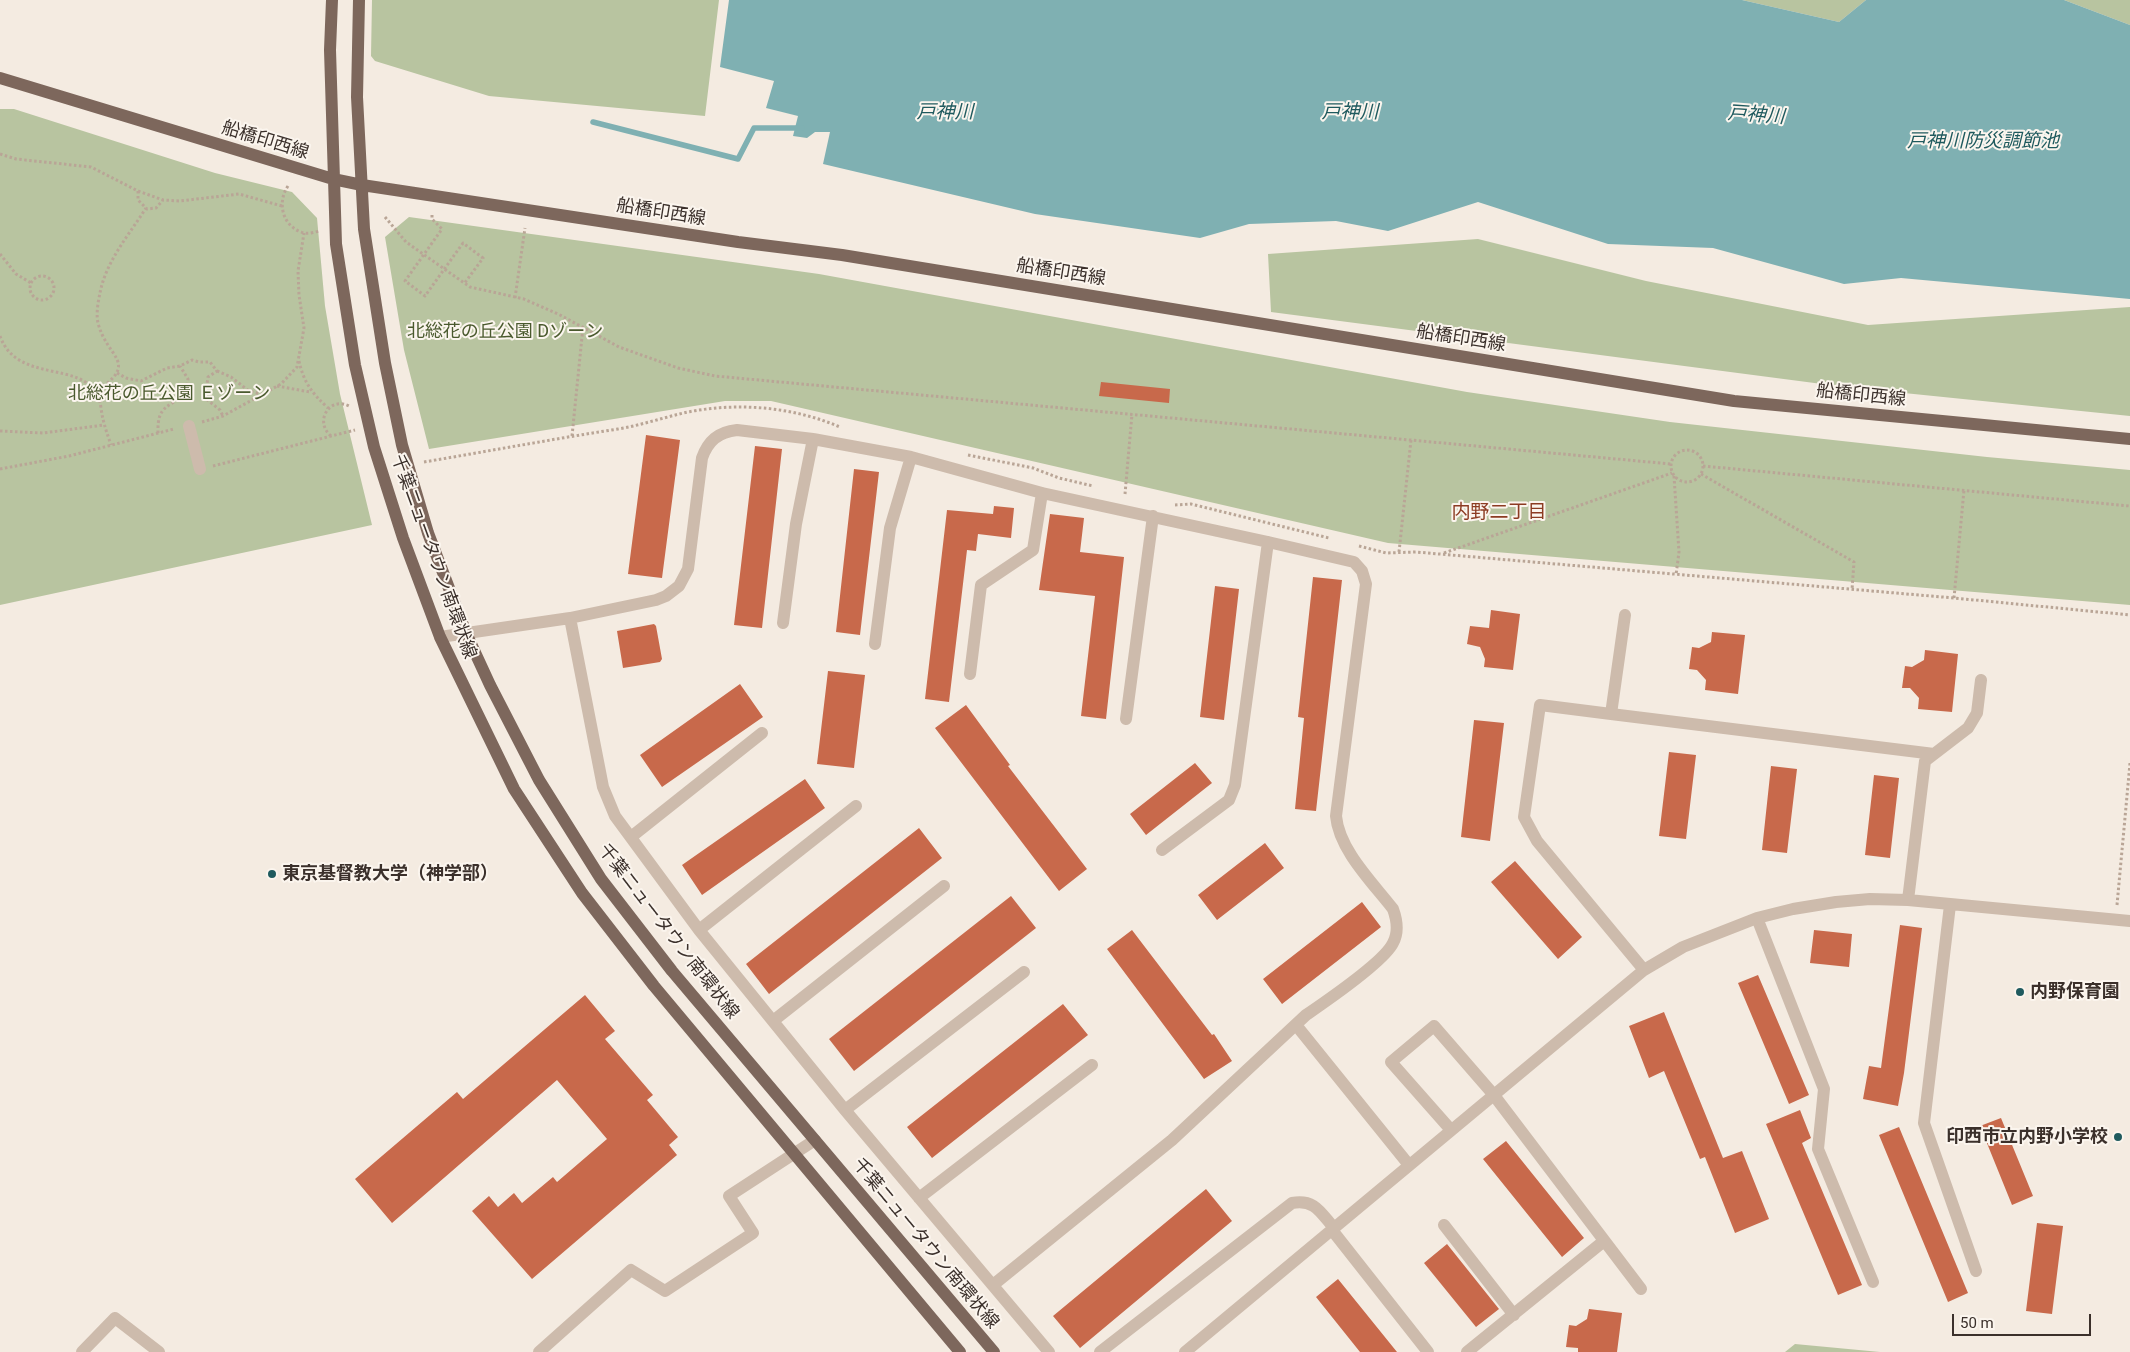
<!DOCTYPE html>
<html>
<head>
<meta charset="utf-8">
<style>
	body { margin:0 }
	#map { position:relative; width:2130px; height:1352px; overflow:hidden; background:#f4ebe1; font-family:Roboto,sans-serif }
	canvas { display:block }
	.scale { position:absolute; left:1952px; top:1314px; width:139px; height:22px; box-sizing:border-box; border:2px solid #3b302b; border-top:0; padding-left:6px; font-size:15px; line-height:18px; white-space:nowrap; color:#3b302b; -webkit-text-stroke:4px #fbf5ee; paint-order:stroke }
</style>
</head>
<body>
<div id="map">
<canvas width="2130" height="1352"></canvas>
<div class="scale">50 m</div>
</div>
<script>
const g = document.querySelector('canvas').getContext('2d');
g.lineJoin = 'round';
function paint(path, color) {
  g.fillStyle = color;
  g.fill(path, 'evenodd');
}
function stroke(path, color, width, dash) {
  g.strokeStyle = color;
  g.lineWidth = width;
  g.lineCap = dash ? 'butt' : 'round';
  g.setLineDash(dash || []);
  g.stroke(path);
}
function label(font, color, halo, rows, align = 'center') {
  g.font = font + ' Roboto,"Noto Sans JP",sans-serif';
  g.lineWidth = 4;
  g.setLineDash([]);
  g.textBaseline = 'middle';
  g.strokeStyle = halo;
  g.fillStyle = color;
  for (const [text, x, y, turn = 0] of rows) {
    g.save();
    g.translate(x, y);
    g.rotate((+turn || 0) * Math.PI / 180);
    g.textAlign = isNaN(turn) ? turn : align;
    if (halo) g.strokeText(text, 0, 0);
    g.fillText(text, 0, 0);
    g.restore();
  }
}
const green = new Path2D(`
	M372,0H719L705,116L489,96L375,61L371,56Z
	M1742,0H1866L1839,22Z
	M2064,0H2130V25Z
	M0,109H14L215,173L292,192L317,218L325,306L340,394L372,525L0,605Z
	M409,217L819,274L1467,392L1670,422L1987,457L2130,470V605L1388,543L771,401H725L429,449L404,350L385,237Z
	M1478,239L1646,281L1868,325L2130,307V416L1845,387L1271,312L1268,254Z
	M1795,1344L1880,1352H1785Z`);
const water = new Path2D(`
	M729,0H1742L1839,22L1866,0H2064L2130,25V299L1901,278L1844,284L1713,248L1608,244L1478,202L1388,231L1336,221L1249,224L1200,238L1035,214L823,164L830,132H815L807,138L793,136L798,116L766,108L774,81L720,67Z`);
const stream = new Path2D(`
	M593,122L738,159L754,128H802`);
const building = new Path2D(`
	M1101,382L1170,389L1169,403L1099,396Z
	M646,435L680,440L662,578L628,574Z
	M755,446L782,449L762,628L734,625Z
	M854,469L879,472L860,635L836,632Z
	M994,506L1014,508L1011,538L978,534L976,551L967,550L949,702L925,699L947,510L993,514Z
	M1050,514L1084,518L1080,552L1124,557L1106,719L1081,716L1095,596L1039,590Z
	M1313,577L1342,580L1316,811L1295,809L1304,718L1298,717Z
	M1215,586L1239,589L1224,720L1200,717Z
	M1491,610L1520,614L1513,670L1484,667L1485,659L1480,647L1467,644L1470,626L1489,628Z
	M654,624L656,626L662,659L660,662L623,668L617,631Z
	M1712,632L1745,635L1738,694L1705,690L1706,680L1697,670L1689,669L1692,647L1699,648L1711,642Z
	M1925,650L1958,654L1952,712L1918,709L1919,698L1910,688H1902L1905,666L1912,667L1924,660Z
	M828,671L865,675L854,768L817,764Z
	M740,684L763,717L662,787L640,755Z
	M966,705L1010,765L1008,766L1087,869L1059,891L935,728Z
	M1474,720L1504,723L1490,841L1461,837Z
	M1669,752L1696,755L1686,839L1659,836Z
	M1195,763L1212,783L1146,835L1130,814Z
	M1771,766L1797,769L1787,853L1762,850Z
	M1874,775L1899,778L1890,858L1865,855Z
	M805,779L825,808L702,895L682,865Z
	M919,828L942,858L769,994L746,964Z
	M1265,843L1284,868L1217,920L1198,895Z
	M1515,861L1582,937L1558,959L1491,882Z
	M1011,896L1036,928L854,1071L829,1039Z
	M1362,902L1381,927L1282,1004L1263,979Z
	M1900,925L1922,928L1904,1073L1898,1106L1863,1099L1869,1066L1881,1068Z
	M1132,930L1212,1035L1214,1034L1232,1061L1204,1079L1107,949Z
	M1814,930L1852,934L1849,967L1810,963Z
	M1758,975L1809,1095L1789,1104L1738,983Z
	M585,995L615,1031L605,1039L653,1095L647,1100L678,1137L669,1145L677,1155L532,1279L472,1211L489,1196L498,1207L514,1193L522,1203L553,1177L557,1182L607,1139L557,1080L392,1223L355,1179L457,1092L463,1099Z
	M1063,1004L1088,1035L932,1158L907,1127Z
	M1664,1012L1723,1158L1742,1151L1769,1219L1735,1233L1705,1157L1700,1159L1664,1071L1649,1078L1629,1026Z
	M1800,1110L1811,1138L1802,1143L1862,1285L1838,1295L1766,1124Z
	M2001,1118L2033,1196L2012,1205L1980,1126Z
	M1899,1127L1968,1293L1948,1302L1879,1135Z
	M1506,1141L1584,1238L1562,1257L1483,1159Z
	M1206,1189L1232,1221L1080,1348L1053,1316Z
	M2037,1223L2063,1226L2052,1314L2026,1311Z
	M1447,1244L1499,1309L1476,1327L1424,1263Z
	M1338,1279L1397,1352H1360L1316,1297Z
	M1589,1309L1622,1313L1617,1352H1578V1348L1566,1347L1569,1325L1576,1326L1587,1319Z`);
const path = new Path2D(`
	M0,154L16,159L91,167L138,191L163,200L180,201L239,194L282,206
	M288,186C277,202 282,225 301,232C307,235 314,232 320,231
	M138,191V200L147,209L156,208L163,200
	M432,215V219L442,229L405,281L425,296L463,243L483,258L464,284
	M385,217L406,242L470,287L524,299L560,315L619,347L678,368L715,376L1671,464
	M0,254L16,274L31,283
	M30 288a12 12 0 1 1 24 0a12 12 0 1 1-24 0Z
	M515,298L525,228
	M0,336C17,384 81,360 98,396C101,402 101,412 103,419C105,428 108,436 111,445
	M299,361C304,383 312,393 328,408
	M217,371L231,377L249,391L261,394
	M117,373L126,378L141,381L167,368L180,366L192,360L199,362H210L217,371L208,377L205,398L220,410L223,416
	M277,386L310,392
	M95,392C141,362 107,359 98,323C96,314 98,302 100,293C106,261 129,235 146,208
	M202,422L223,416L281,384L297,367L304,328L299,295L298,271L304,233
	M0,431L43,433L104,425
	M158,433C157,403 170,409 186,392L188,379L180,366
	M331,436C314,422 329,396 349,406
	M572,436L583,327
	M1671 466a16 16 0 1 1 32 0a16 16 0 1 1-32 0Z
	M968,455L1033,468L1059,478L1093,486
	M424,462C489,451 553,439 618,429C642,425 665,417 688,412C739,402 793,407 840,427
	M213,466L355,430
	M1703,466L2130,506
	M0,469L69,456L174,429
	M1701,474L1854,562L1852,590
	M1674,476L1679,552L1676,575
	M1125,494L1132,414
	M1175,505L1191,504L1329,538
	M1359,546L1386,553L1416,552L1954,598L2130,615
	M1399,552L1411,440
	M1444,553L1672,473
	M1954,598L1964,490
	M2117,905L2130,763`);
const minor = new Path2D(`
	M189,426L200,469
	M1625,615L1611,714L1540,705L1524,817L1537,841L1644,970
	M570,618L603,787L615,816L699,930L845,1110L1049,1352
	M783,623L796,524L813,439
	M440,637L570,618L656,600L666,596L679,586L688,569L702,458C708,441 718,432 737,430L813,439L911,457L1042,493L1268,542L1354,562L1362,571L1366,584L1336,816C1339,850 1373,883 1393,909C1397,920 1399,932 1393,943C1384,962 1325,1002 1306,1015L1172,1140L993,1285
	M875,644L890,528L911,457
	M970,674L981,585L1033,550L1042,493
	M1611,714L1934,754
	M1126,719L1153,516
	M631,837L762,733
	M1162,850L1229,800L1235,785L1268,542
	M1908,900L1925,761L1968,728L1977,713L1981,680
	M1950,905L1924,1123L1976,1271
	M1757,918L1824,1089L1818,1149L1873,1282
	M699,930L856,806
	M773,1021L944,886
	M1296,1025L1409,1165
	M845,1110L1024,972
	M1451,1130L1391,1062L1434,1026L1493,1094L1641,1289
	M919,1198L1092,1065
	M1444,1225L1514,1315
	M1332,1230L1428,1352
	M82,1352L115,1318L159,1352
	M539,1352L631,1270L665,1291L753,1233L729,1196L815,1140
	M1100,1352L1292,1203C1315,1199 1320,1212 1334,1228
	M1185,1352L1644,970L1683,947L1757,918L1793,909L1836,902L1870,899L1908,900L2130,921
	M1467,1352L1604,1241`);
const major = new Path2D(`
	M332,0L330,50L336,244L355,365L374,447L403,538L440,637L514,789L582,893L654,986L960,1352
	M359,0L357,97L364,229L385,363L402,445L428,533L466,633L490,685L539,780L601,879L672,971L994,1352
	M0,78L333,179L362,185L738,242L842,255L1734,401L2130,439`);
const markers = [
	[272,874,5,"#1f5a5e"],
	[2020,992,5,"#1f5a5e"],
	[2118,1137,5,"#1f5a5e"]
];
const streetNames = [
	["船橋印西線",265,141,17],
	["船橋印西線",661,213,9],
	["船橋印西線",1061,273,9],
	["船橋印西線",1461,339,9],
	["船橋印西線",1861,396,6],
	["千葉ニュータウン南環状線",433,557,70],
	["千葉ニュータウン南環状線",668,932,52],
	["千葉ニュータウン南環状線",925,1244,50]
];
const parkNames = [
	["北総花の丘公園 Dゾーン",505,332],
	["北総花の丘公園 Ｅゾーン",169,394]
];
const poiNames = [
	["東京基督教大学（神学部）",282,874],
	["内野保育園",2030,992],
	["印西市立内野小学校",2108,1137,"right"]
];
const waterNames = [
	["戸神川",945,113],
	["戸神川",1350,113],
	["戸神川",1756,116,4],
	["戸神川防災調節池",1983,142]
];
const neighbourhoodNames = [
	["内野二丁目",1499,513]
];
paint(green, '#b8c4a0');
paint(water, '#7fb0b2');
stroke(stream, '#7fb0b2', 5.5);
paint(building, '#c8694b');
stroke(path, '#b9a596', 3, [2.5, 2.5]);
stroke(minor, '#cdbbac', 12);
stroke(major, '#7d675c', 12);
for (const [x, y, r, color] of markers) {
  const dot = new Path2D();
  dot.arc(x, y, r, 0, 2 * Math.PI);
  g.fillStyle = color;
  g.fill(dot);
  stroke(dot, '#fbf5ee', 2);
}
label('18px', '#3b302b', '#fbf5ee', streetNames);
label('18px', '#4a5a2e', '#fbf5ee', parkNames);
label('bold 18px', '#3b302b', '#fbf5ee', poiNames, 'left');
label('italic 19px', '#1f5a5e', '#fbf5ee', waterNames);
label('19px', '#8c3b22', '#fbf5ee', neighbourhoodNames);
</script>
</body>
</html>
